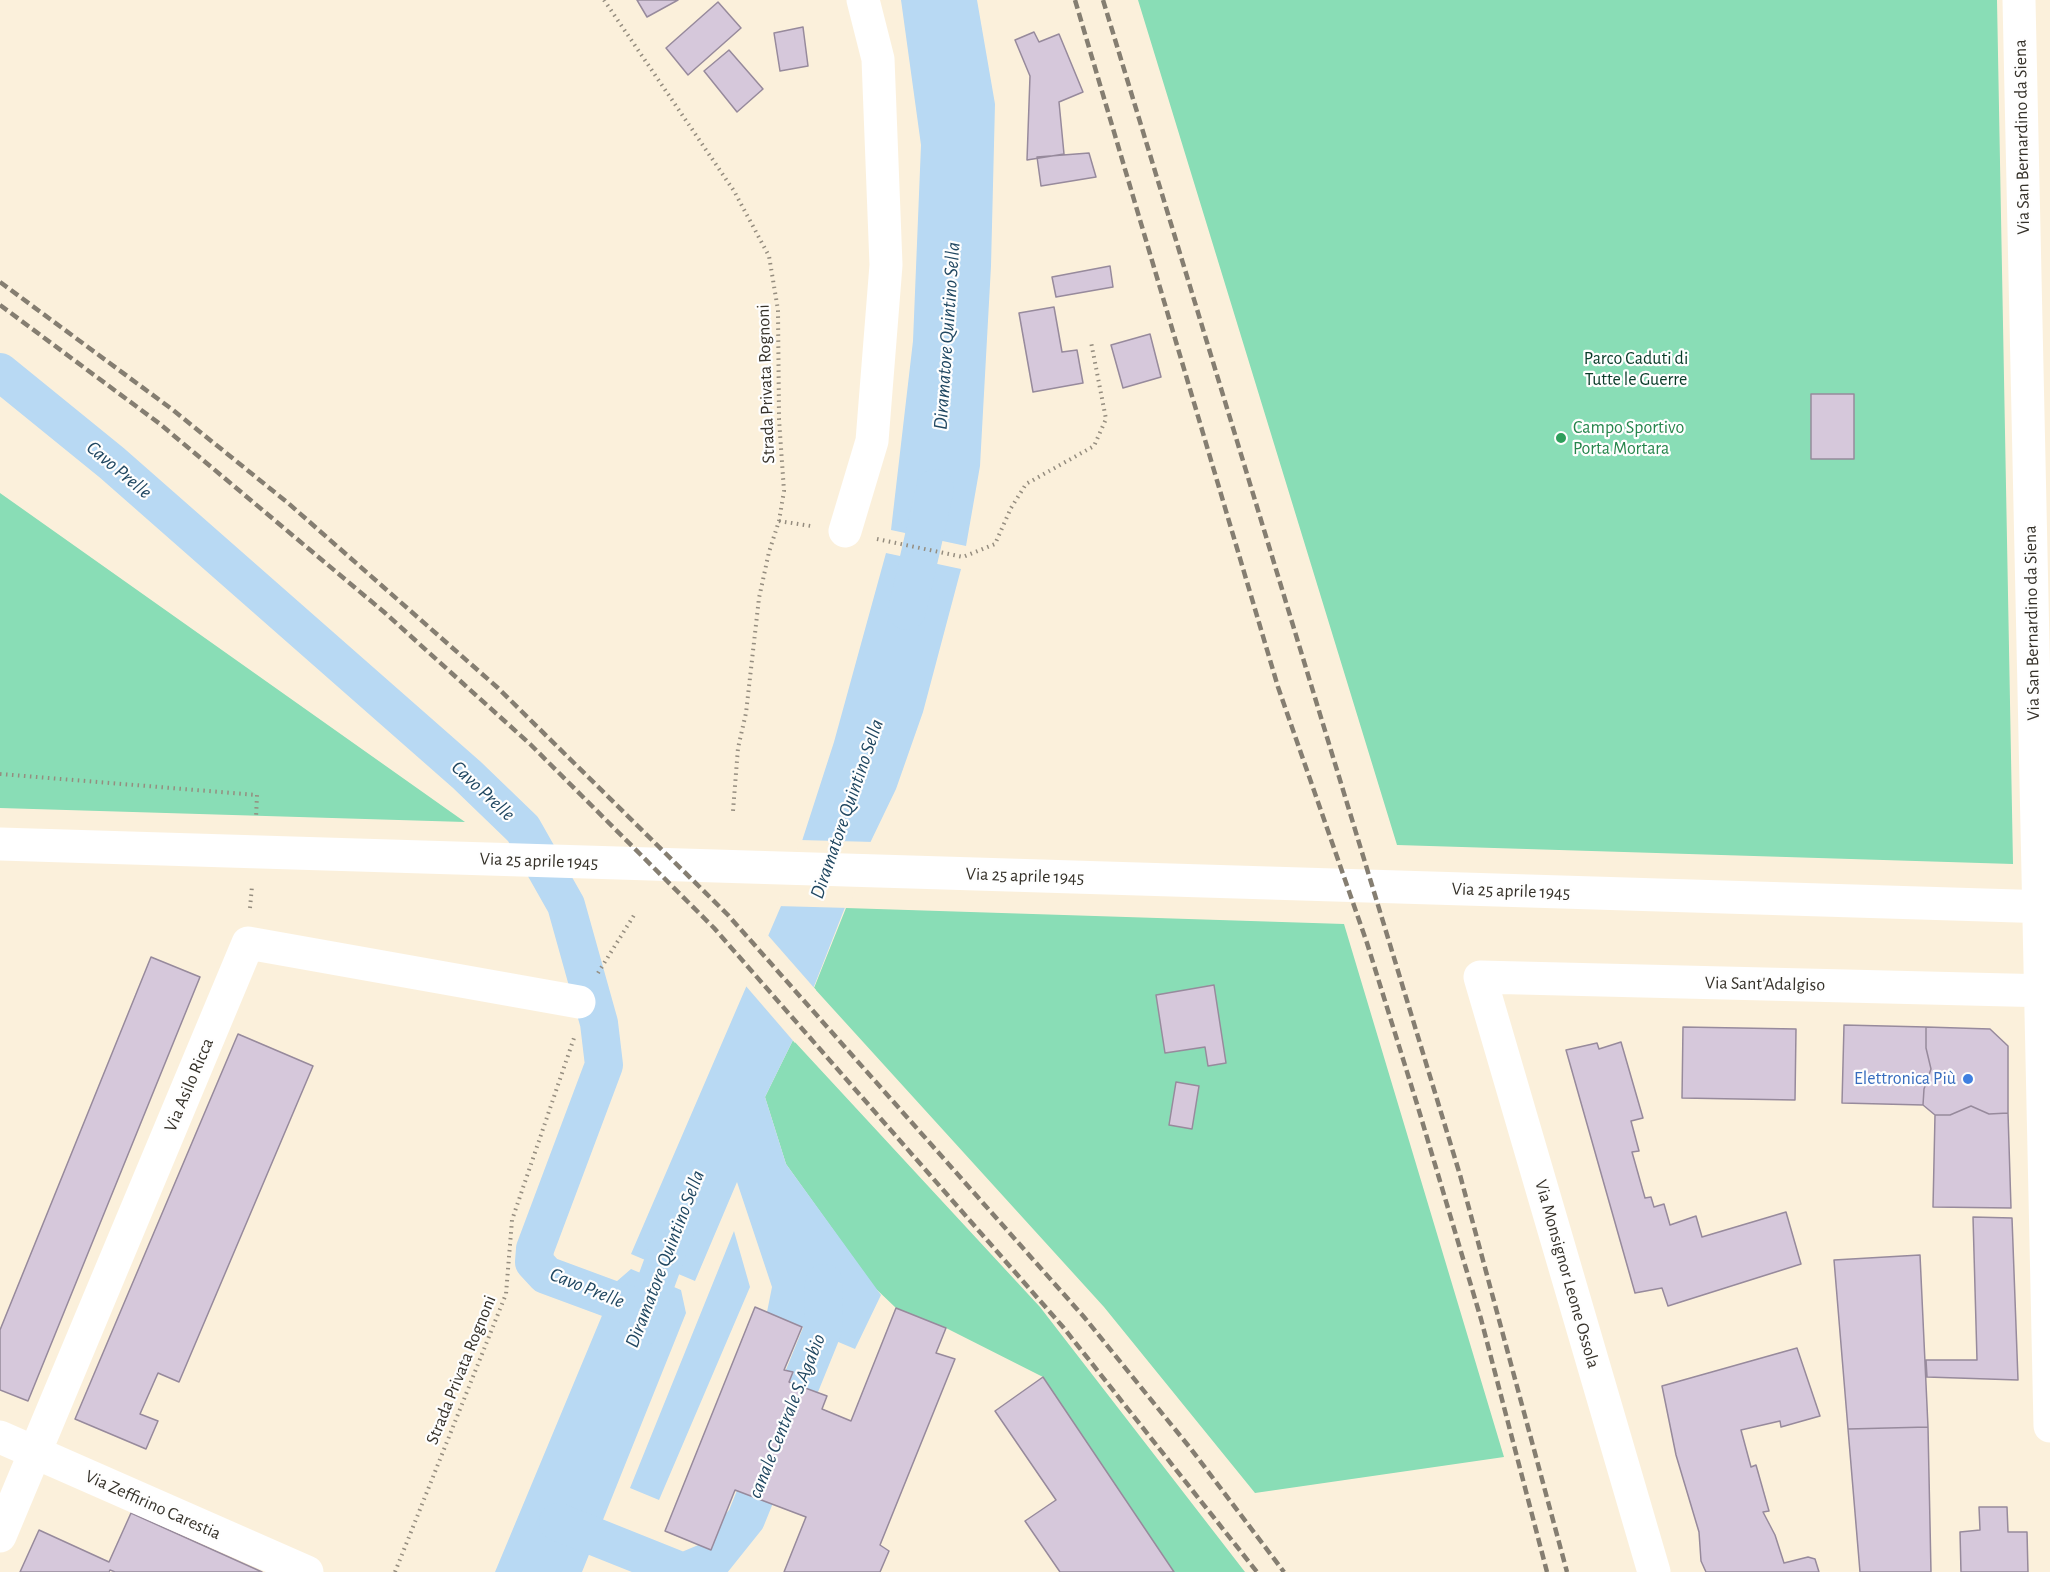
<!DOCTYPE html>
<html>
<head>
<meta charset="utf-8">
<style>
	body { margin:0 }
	canvas { display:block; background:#fbf0db }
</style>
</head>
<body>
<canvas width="2050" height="1572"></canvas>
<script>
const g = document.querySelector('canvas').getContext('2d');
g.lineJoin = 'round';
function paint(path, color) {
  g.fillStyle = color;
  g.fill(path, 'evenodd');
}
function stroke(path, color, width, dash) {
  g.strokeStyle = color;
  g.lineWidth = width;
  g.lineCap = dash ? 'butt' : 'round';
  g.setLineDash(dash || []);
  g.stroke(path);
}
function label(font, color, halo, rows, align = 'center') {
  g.font = font + ' "Alegreya Sans",sans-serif';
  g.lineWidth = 4.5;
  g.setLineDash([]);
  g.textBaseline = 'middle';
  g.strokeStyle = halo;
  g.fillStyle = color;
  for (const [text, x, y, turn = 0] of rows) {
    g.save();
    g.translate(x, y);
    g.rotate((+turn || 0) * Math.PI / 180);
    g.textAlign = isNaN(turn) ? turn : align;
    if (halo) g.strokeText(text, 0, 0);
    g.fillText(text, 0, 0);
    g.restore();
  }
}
const green = new Path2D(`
	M1138,0H1997L2013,864L1397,845Z
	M0,493L465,822L0,808Z
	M846,908L1344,924L1504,1457L1255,1493L1104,1307L814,988Z
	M793,1040L1040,1307L1245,1572H1174L1043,1377L946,1328L896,1308L874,1287L786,1164L765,1097Z`);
const water = new Path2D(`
	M901,0H977L995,104L991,266L980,466L966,546L891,530L913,341L921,145Z
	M886,553L961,569L923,712L896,789L871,841L793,1040L765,1097L786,1164L881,1295L855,1349L767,1312L772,1287L737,1182L695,1281L631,1254L781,906L834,742Z
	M734,1231L750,1287L659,1500L630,1488Z
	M631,1269L681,1290L686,1313L582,1572H495L616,1282Z`);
const pier = new Path2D(`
	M800,840L874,842L849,908L777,906Z
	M766,933L816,990L795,1043L745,985Z`);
const canal = new Path2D(`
	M0,372L112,463L467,775L523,829L566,905L599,1023L604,1065L535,1249L534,1262L546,1275L646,1312
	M907,611L935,488
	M639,1329L679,1219
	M558,1522L683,1572L714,1559L746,1519L823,1329L824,1283`);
const building = new Path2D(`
	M637,0H678L647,17Z
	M718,2L741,28L688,75L666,48Z
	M803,27L808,66L780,71L774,33Z
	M1034,32L1039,42L1059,34L1083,92L1059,102L1064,154L1027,160L1030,76L1015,40Z
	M729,50L763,89L737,112L704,71Z
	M1089,153L1096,177L1041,186L1037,157Z
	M1110,266L1113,287L1056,297L1052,277Z
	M1054,307L1062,352L1077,350L1083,383L1033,392L1019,313Z
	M1150,334L1161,377L1123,388L1111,345Z
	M1811,394H1854V459H1811Z
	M151,957L200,977L28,1401L0,1390V1330Z
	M1214,985L1226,1063L1208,1066L1205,1047L1165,1053L1156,995Z
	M1844,1025L1926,1027V1048L1931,1069L1924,1089L1923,1105L1842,1103Z
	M1683,1027L1796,1029L1795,1100L1682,1098Z
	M1926,1027L1990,1029L2008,1046V1113L1989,1114L1971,1106L1950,1115H1935L1923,1105L1924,1089L1931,1069L1926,1048Z
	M238,1034L313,1066L179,1382L158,1373L140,1414L158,1421L146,1449L75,1419Z
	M1621,1042L1643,1118L1631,1121L1639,1151L1632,1152L1645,1198L1651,1197L1654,1207L1664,1204L1670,1225L1696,1216L1702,1237L1786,1212L1801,1264L1668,1306L1662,1288L1635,1293L1566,1050L1597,1043L1599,1049Z
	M1176,1082L1199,1086L1192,1129L1169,1125Z
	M1971,1106L1989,1114L2008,1113L2011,1208L1933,1207L1935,1115H1950Z
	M1973,1217L2012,1218L2018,1380L1927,1377L1926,1360H1977Z
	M1920,1255L1928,1427L1848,1429L1834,1260Z
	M755,1307L802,1327L784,1370L793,1372L789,1382L827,1396L822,1409L851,1421L896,1308L946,1328L936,1353L955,1359L880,1545L889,1551L880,1572H784L806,1517L735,1490L711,1550L665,1531Z
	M1797,1348L1820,1416L1781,1427L1780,1421L1741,1430L1751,1467L1756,1465L1769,1511L1763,1512L1775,1535L1784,1563L1808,1557L1815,1559L1819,1572H1706L1701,1561L1699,1532L1676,1455L1662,1386Z
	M1043,1377L1174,1572H1060L1025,1521L1056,1500L995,1411Z
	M1928,1427L1931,1572H1860L1848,1429Z
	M1979,1507H2007L2008,1532H2027L2028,1572H1961L1960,1532L1980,1530Z
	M131,1513L262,1572H115L110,1570L109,1572H20L39,1530L109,1562Z`);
const path = new Path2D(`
	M604,0L734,191L769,256L778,310L779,419L784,491L779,521L769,552L759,598L746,713L738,748L733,811
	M779,521L811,526
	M877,539L963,557L995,544L1011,508L1026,484L1094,446L1106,419L1091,342
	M0,774L257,795L256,818
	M250,908L252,886
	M598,973L636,912
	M395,1572L506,1294L512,1220L575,1035`);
const minor = new Path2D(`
	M2019,0L2050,1426
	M845,531L872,441L886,265L878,59L863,0
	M0,844L2050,907
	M0,1437L307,1572
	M0,1536L248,943L579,1002
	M1654,1572L1480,977L2050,991`);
const rail = new Path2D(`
	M1075,0L1278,687L1367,943L1417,1104L1481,1319L1547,1572
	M1103,0L1460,1175L1567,1572
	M0,282L173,410L288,503L498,688L728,915L1084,1317L1191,1449L1284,1572
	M0,305L160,424L384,612L530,744L714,928L1063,1327L1257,1572`);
const markers = [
	[1561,438,6,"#2e9e5b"],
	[1968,1079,6,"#3f7fe0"]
];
const streetNames = [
	["Via San Bernardino da Siena",2022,137,-91],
	["Strada Privata Rognoni",766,384,-92],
	["Via San Bernardino da Siena",2032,623,-91],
	["Via 25 aprile 1945",539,861,2],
	["Via 25 aprile 1945",1025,876,2],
	["Via 25 aprile 1945",1511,891,2],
	["Via Sant'Adalgiso",1765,984,1],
	["Via Asilo Ricca",189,1085,-67],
	["Via Monsignor Leone Ossola",1567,1274,74],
	["Strada Privata Rognoni",461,1370,-68],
	["Via Zeffirino Carestia",153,1505,24]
];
const parkNames = [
	["Parco Caduti di",1636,359],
	["Tutte le Guerre",1636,380]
];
const leisureNames = [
	["Campo Sportivo",1573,428],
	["Porta Mortara",1573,449]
];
const shopNames = [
	["Elettronica Più",1956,1079]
];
const waterNames = [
	["Diramatore Quintino Sella",947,336,-86],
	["Cavo Prelle",119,470,40],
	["Cavo Prelle",483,791,43],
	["Diramatore Quintino Sella",847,809,-71],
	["Diramatore Quintino Sella",665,1259,-69],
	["Cavo Prelle",587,1288,22],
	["canale Centrale S.Agabio",787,1416,-68]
];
paint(green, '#89ddb6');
paint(water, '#b8d9f3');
paint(pier, '#fbf0db');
stroke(canal, '#b8d9f3', 38);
paint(building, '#d6c8db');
stroke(building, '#978a9c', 1.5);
stroke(path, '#958d7f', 4, [1.5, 4.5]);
stroke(minor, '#fff', 33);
stroke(rail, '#857e71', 4.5, [9, 4.5]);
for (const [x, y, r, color] of markers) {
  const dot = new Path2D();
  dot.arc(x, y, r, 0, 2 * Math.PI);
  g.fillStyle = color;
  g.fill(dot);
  stroke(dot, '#fefefe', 2);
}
label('18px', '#36322a', '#fefefe', streetNames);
label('18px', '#083b28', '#fefefe', parkNames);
label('18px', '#27864d', '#fefefe', leisureNames, 'left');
label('18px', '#366cbe', '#fefefe', shopNames, 'right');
label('italic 20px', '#204761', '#fefefe', waterNames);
</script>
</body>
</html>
